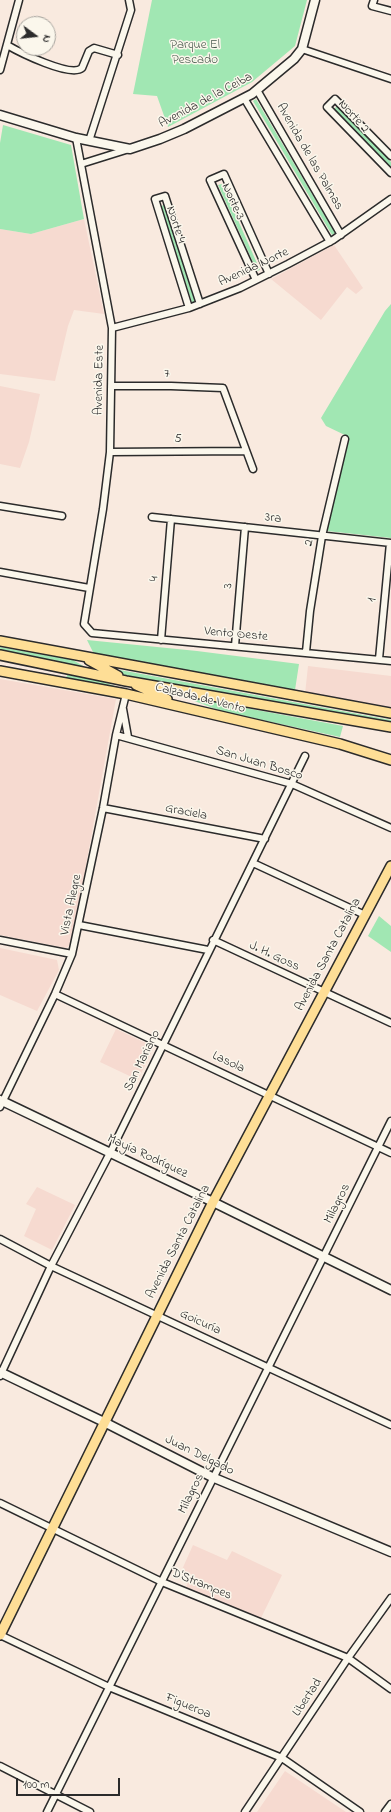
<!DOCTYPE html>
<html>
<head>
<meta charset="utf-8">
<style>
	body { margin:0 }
	#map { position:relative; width:391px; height:1812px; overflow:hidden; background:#f9eadf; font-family:"Indie Flower",sans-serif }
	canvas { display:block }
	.north { position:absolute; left:16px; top:16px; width:40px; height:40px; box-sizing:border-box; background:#fbf7ec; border:1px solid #a8a59f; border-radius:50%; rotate:105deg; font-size:11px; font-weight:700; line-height:16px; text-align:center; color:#2b2b2b }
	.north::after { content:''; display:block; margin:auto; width:14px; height:18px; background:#2b2b2b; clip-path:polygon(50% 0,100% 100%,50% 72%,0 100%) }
	.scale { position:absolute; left:16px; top:1778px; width:104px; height:18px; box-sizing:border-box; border:2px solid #2b2b2b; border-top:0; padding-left:5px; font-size:12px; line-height:14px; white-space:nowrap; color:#2b2b2b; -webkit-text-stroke:3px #fbf7ec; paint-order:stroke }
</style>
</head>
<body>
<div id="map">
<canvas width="391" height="1812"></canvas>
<div class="north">N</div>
<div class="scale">100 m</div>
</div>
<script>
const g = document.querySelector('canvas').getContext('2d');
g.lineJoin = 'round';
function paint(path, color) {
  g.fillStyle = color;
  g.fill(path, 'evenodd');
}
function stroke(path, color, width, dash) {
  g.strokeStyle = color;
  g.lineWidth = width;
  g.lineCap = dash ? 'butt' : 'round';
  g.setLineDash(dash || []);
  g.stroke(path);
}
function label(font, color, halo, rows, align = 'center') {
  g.font = font + ' "Indie Flower",sans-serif';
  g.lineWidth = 3;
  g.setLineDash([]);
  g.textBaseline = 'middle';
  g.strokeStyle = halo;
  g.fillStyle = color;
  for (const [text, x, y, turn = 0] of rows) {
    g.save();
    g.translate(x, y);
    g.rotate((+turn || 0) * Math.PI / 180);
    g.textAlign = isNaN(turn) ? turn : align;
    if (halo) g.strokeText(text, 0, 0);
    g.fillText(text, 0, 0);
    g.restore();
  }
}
const built = new Path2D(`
	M84,219L104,314L74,310L68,326L55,381L0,374V229L31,234Z
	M334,245L363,288L356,294L347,287L321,320L271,279Z
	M0,386L40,394L29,442L20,468L0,464Z
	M308,666L391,676V709L305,694Z
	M0,679L116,699L72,943L66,948L0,935Z
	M0,948L57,960L59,970L37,1011L0,995Z
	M116,1029L154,1047L138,1080L100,1062Z
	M37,1187L75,1205L52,1250L24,1236L36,1209L26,1204Z
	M193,1545L227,1560L232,1551L282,1575L261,1618L186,1587L190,1578L180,1574Z
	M285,1771L346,1812H257Z`);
const green = new Path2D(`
	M152,0H307L295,46L252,82L168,127L157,96L133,94Z
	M256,99L335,233L332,235L253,101Z
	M337,106L391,162V167L334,109Z
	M3,125L71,145L84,219L31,234L0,229V143Z
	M222,184L260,270L257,271L218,185Z
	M164,205L195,302L192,303L161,206Z
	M391,304V538L327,531L349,437L326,426L321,418L385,311Z
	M87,640L197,651L299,664L295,690L94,654Z
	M0,647L73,660L85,667L0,651Z
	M109,668L391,720V723L126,676Z
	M68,674L101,681L129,691L65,679Z
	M181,696L343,726L340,737L221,711Z
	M379,916L391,926V952L368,936Z`);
const street = new Path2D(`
	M374,0L372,6L391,11
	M7,45C19,52 71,78 82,68L89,51L94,48L118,55
	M302,49L391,79
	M0,70L19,0
	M257,90L341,235
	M244,98L330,242
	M76,138L112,328L110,452L103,509L84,624L92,633L391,661
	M89,141L131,10L129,0
	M391,156L335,99L327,107L391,173
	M81,164L129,149
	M256,280L210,180L224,174L269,274
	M189,308L155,199L165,196L200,304
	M112,328L189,308L240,288L288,264L333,240L391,199
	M111,386H171L223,388L253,469
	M110,452L246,451
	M0,506L62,516
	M152,517L391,543
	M0,572L89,588
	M161,640L171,519
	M235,646L245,527
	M306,652L310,611L322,536L345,439
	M379,659L390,543
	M123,709L128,737
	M116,735L292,784L391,828
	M103,808L265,839
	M253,863L365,915
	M79,925L208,950
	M0,940L72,954
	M213,940L391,1023
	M55,994L391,1153
	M0,1107L55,994L72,954L103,808L116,735L126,694
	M0,1239L51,1266L391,1425
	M0,1376L51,1266L110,1153L305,756
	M0,1503L162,1582L348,1658L391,1689
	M0,1635L109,1687L282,1758L360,1812
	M0,1766L90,1812
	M47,1812L391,1121
	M245,1812L348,1658L391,1598
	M385,1812L391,1804`);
const secondary = new Path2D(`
	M0,115L76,138L130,149L160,139L184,129L252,94L294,59L302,49L315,0
	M0,1100L213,1202L391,1290
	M0,1372L104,1422L212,1477L391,1552`);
const primary = new Path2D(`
	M0,641L391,713
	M0,655L126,681L391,727
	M89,660L118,676
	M0,671L126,694L340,744L391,760
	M136,685L167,699
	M0,1635L213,1202L391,866`);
const parkNames = [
	["Parque El",195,46],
	["Pescado",195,61]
];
const streetNames = [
	["Avenida de la Ceiba",206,101,-28],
	["Norte 2",353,117,48],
	["Avenida de las Palmas",309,157,60],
	["Norte 3",232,202,66],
	["Norte 4",175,225,72],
	["Avenida Norte",254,268,-25],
	["7",167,375,1],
	["Avenida Este",100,380,-89],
	["5",178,440],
	["3ra",273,519,7],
	["2",310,543,-81],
	["4",155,579,-85],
	["3",229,586,-85],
	["1",373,600,-85],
	["Vento Oeste",236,635,5],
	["Calzada de Vento",200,699,14],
	["San Juan Bosco",259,764,17],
	["Graciela",186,813,11],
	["Vista Alegre",72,905,-78],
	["Avenida Santa Catalina",329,955,-62],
	["J. H. Goss",274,957,25],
	["San Mariano",143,1061,-64],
	["Lasola",228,1063,25],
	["Mayía Rodríguez",147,1157,25],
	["Milagros",338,1204,-63],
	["Avenida Santa Catalina",179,1242,-63],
	["Goicuría",200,1323,25],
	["Juan Delgado",199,1456,26],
	["Milagros",192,1494,-64],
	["D'Strampes",201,1585,22],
	["Libertad",308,1698,-56],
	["Figueroa",188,1707,22]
];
paint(built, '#f6dad0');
paint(green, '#a1e7b3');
stroke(street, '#2b2b2b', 9);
stroke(secondary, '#2b2b2b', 11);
stroke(primary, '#2b2b2b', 12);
stroke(street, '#fbf7ec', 6);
stroke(secondary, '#fbf7ec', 8);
stroke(primary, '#fede96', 9);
label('13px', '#485a4d', '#fbf7ec', parkNames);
label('13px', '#2b2b2b', '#fbf7ec', streetNames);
</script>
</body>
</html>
